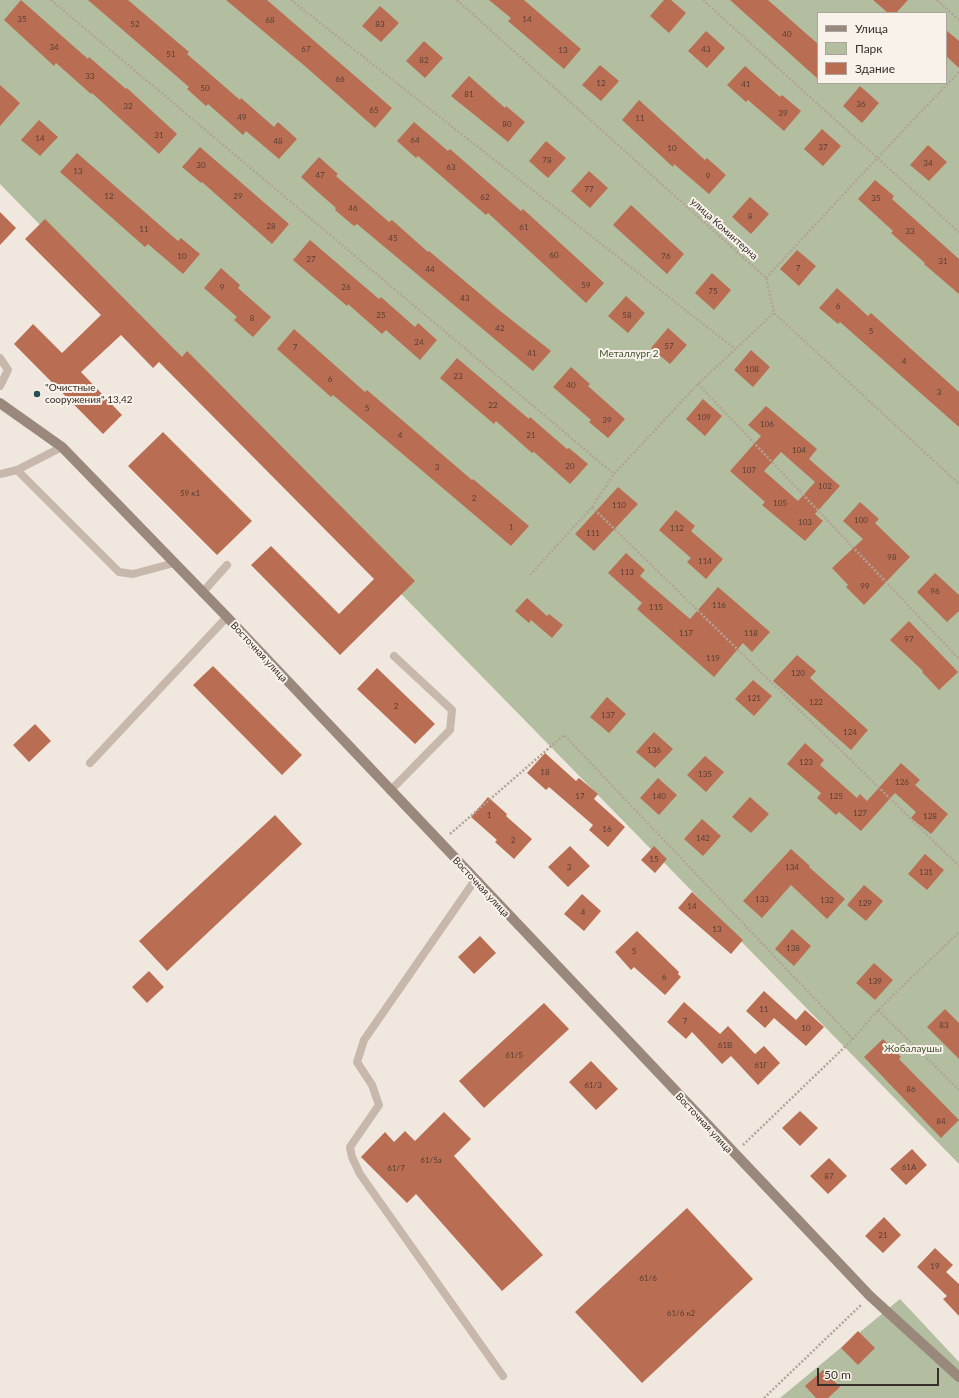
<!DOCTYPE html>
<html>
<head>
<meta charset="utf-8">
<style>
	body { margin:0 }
	#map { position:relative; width:959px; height:1398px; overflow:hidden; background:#f0e8de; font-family:Lato,sans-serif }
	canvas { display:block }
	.legend { position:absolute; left:817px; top:12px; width:130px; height:72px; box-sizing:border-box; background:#f8f2ea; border:1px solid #aaa49d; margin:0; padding:5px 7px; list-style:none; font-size:12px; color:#362e2a }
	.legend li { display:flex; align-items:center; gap:8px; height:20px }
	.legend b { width:20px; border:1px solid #aaa49d }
	.scale { position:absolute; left:817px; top:1368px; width:122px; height:18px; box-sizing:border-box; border:2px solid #362e2a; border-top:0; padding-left:5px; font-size:12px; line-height:14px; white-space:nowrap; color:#362e2a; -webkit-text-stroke:3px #f8f2ea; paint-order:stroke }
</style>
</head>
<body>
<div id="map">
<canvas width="959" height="1398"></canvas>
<ul class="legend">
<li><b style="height:5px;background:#9a887d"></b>Улица</li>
<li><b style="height:11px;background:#b3bea0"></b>Парк</li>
<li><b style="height:11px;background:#b96e53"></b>Здание</li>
</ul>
<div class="scale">50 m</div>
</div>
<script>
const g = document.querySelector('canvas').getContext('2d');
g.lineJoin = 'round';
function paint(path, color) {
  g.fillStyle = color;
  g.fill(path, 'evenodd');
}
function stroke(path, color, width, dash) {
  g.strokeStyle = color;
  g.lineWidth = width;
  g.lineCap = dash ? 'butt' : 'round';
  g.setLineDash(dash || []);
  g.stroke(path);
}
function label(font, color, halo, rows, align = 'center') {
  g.font = font + ' Lato,sans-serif';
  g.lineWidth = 4;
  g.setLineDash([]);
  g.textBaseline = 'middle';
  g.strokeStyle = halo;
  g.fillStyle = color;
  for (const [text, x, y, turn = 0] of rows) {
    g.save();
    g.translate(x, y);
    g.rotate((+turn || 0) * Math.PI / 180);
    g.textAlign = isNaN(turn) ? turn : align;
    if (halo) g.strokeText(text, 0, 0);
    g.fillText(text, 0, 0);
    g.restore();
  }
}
const green = new Path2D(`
	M0,0H959V1164L0,184ZM818,13H946V83H818Z
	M900,1299L959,1362V1398H780Z`);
const building = new Path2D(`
	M21,0L88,59L89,57L126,89L127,88L177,134L159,154L92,93L91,94L56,63L54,66L4,20Z
	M88,0H128L189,52L187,54L240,100L241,98L274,127L278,122L297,139L279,159L246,131L243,135L208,104L206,106L187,89L189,87Z
	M226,0H267L392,108L375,128L306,67Z
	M489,0H524L581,49L564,69L508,21L511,18Z
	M664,0H671L686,13L669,33L650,16Z
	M730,0H768L818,44V79Z
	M873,0H908L896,13H888Z
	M380,6L399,23L381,42L362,26Z
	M946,30L959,41V68L946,56Z
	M706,31L725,48L707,68L688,51Z
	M424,41L443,58L425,78L406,61Z
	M600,65L619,81L601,101L582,85Z
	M745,66L780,97L782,95L801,111L784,131L748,100L746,102L727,85Z
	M469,76L505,108L506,106L525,122L508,142L451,96Z
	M0,85L20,103L0,126Z
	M860,86L879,103L862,123L843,106Z
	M639,100L705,160L707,158L726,175L709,194L674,164L673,167L622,120Z
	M39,120L58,137L40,156L21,140Z
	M414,122L448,151L450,149L521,211L523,209L604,283L586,303L488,213L486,215L418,156L416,158L397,141Z
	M822,129L841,146L823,166L804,149Z
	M546,141L566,158L548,178L529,161Z
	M928,145L947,162L929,181L910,165Z
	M200,147L289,224L272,244L202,182L201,183L182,167Z
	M77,153L178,241L181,238L200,254L183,274L148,244L145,247L60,172Z
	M319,157L338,174L336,176L389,222L392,220L428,252L429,251L499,310L551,351L533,371L357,224L354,226L335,210L336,208L301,177Z
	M589,171L608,188L590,208L571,191Z
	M875,180L894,196L892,199L959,259V294L924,264L925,263L891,233L893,231L858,199Z
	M750,197L769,214L751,234L732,217Z
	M631,205L684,254L667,274L613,225Z
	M0,212L16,228L0,245Z
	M45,219L182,357L187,351L415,581L340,655L251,565L271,546L339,614L374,579L159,362L153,368L121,335L81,372L122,415L103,434L14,344L33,324L62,353L101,315L25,239Z
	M310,240L379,299L381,297L415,327L418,323L437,340L420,360L386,330L382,334L348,304L347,306L293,260Z
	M797,250L816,266L799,286L780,269Z
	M221,268L240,285L238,288L271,317L253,337L234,320L237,317L204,288Z
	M712,273L731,290L714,310L695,293Z
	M837,288L868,316L871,313L959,392V427L840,322L838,324L819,308Z
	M626,296L645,313L628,333L608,316Z
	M668,328L687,345L670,364L651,348Z
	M294,329L365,392L367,390L472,480L473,479L529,526L511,546L333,395L331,397L277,349Z
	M751,350L770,367L753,387L734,370Z
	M457,358L529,419L530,417L567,449L569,448L588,464L570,484L534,452L532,453L496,421L494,424L440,378Z
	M571,367L590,384L588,386L625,419L608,438L589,422L591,420L553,387Z
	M703,399L722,416L705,436L686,419Z
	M766,406L817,449L809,459L840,486L815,514L823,521L805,541L762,505L765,502L730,471L761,436L748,425ZM781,452L815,482L798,501L764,471Z
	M163,432L252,521L217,555L128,466Z
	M618,487L638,504L594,551L575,534Z
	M860,502L879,519L875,523L910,557L864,605L846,587L848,585L832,568L863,539L843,521Z
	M676,510L695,526L691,531L723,559L706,579L687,562L691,558L659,530Z
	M626,553L645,570L640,576L690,619L718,587L770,632L752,652L743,643L714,677L637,609L642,603L608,573Z
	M935,573L959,595V611L947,622L917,592Z
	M527,598L547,616L549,614L563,625L552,638L531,620L529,623L515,611Z
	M909,621L958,672L939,690L922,672L923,671L890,640Z
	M797,655L816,671L810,678L868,730L851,750L773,681Z
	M213,666L302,755L282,775L193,685Z
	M377,668L435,724L415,744L357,689Z
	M753,680L772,696L754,716L735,699Z
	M607,697L626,714L609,733L590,717Z
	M35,724L51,741L29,762L13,745Z
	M654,732L673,749L655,768L636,752Z
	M805,743L824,760L820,765L857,798L860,794L867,801L901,763L920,780L915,785L948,814L931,834L911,818L916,812L895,793L861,831L839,812L836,815L817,798L821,793L787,764Z
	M545,753L576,781L579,778L598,794L594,799L625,827L608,847L589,830L593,825L549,787L546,790L527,773Z
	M705,756L724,772L706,792L687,775Z
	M658,778L677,795L659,815L640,798Z
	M488,797L507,814L506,816L532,839L514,859L495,842L497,840L471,817Z
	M750,797L769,814L751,833L732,817Z
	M275,815L302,844L167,971L139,941Z
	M702,819L721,836L703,856L684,839Z
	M570,846L590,866L568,887L548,867Z
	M654,846L667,859L655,873L641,860Z
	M791,849L810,866L809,867L845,899L827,919L791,885L762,918L743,901Z
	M925,854L944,870L927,890L908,874Z
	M864,885L883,901L866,921L847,905Z
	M692,892L743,940L731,954L678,908Z
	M582,894L601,911L584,931L564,914Z
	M792,929L811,946L794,966L775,949Z
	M637,931L679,972L678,974L681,977L665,995L634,967L631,970L615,952Z
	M480,936L496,953L474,974L458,957Z
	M874,963L893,980L875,1000L856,983Z
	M149,971L164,987L147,1003L132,987Z
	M764,991L796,1020L805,1010L824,1027L806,1046L774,1018L765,1028L746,1011Z
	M684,1002L720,1034L728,1026L755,1054L764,1046L780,1063L758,1085L731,1056L722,1064L692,1032L686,1039L667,1022Z
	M544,1003L569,1029L484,1108L459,1081Z
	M945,1009L959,1023V1059L927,1027Z
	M883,1039L901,1057L899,1059L959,1120L941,1138L864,1057Z
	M591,1061L618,1089L596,1110L569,1082Z
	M800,1111L818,1128L800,1146L782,1128Z
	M444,1112L471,1139L454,1156L543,1255L502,1291L416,1194L407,1203L361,1157L385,1132L394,1142L405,1131L415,1141Z
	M912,1149L927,1165L906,1185L890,1169Z
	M829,1158L847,1176L828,1194L810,1176Z
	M687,1208L753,1279L642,1383L575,1312Z
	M884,1217L901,1235L883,1253L865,1236Z
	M935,1248L953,1265L946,1272L959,1284V1316L943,1299L947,1296L917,1267Z
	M858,1331L875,1348L858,1365L841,1348Z
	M823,1370L840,1387L828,1398H816L805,1386Z`);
const path = new Path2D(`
	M51,0L614,474
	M291,0L735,349
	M457,0L766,278L774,313L959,484
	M703,0L959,232
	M937,0L959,20
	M766,278L878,157L959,72
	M698,384L959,659
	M592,507L959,866
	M530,575L592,507L614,474L698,384L774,313
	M450,834L564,735L853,1039
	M878,1010L959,1090
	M743,1145L853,1039L878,1010L959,932
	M764,1398L861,1305`);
const lane = new Path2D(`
	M0,358L8,370L0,386
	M17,470L119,572L133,574L174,563
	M0,474L17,470L62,447
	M202,593L227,565
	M90,763L227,617
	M390,791L450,730L452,710L394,656
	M475,880L364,1040L357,1062L372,1085L379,1105L350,1147L352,1157L360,1174L503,1376`);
const secondary = new Path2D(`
	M0,403L62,447L227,617L870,1296L959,1377`);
const markers = [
	[37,394,4,"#234f53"]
];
const numberNames = [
	["35",22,19],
	["14",527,19],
	["68",270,20],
	["52",135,24],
	["83",380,24],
	["40",787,34],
	["34",54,47],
	["67",306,49],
	["43",706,49],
	["13",563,50],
	["51",171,54],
	["82",424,60],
	["33",90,76],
	["66",340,79],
	["12",601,83],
	["41",746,84],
	["50",205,88],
	["81",469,94],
	["36",861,104],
	["32",128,106],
	["65",374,110],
	["39",783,113],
	["49",242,117],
	["11",640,118],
	["80",507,124],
	["31",159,135],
	["14",40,138],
	["64",415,140],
	["48",278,141],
	["37",823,147],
	["10",672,148],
	["78",547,160],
	["34",928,163],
	["30",201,165],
	["63",451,167],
	["13",78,171],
	["47",320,175],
	["9",708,176],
	["77",589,189],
	["12",109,196],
	["29",238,196],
	["62",485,197],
	["35",876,198],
	["46",353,208],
	["8",750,216],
	["28",271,226],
	["61",524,227],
	["11",144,229],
	["33",910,231],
	["45",393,238],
	["60",554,255],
	["10",182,256],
	["76",666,256],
	["27",311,259],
	["31",943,261],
	["7",798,268],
	["44",430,269],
	["59",586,285],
	["9",222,287],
	["26",346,287],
	["75",713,291],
	["43",465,298],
	["6",838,306],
	["25",381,315],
	["58",627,315],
	["8",252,318],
	["42",500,328],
	["5",871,331],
	["24",419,342],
	["57",669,346],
	["7",295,347],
	["41",532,353],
	["4",904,361],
	["108",752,369],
	["23",458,376],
	["6",330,379],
	["40",571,385],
	["3",939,392],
	["22",493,405],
	["5",367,408],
	["109",704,417],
	["39",607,420],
	["106",767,424],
	["4",400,435],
	["21",531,435],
	["104",799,450],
	["20",570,466],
	["3",437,467],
	["107",749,470],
	["102",825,486],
	["59 к1",190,493],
	["2",474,498],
	["105",780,503],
	["110",619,505],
	["100",861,520],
	["103",805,522],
	["1",511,527],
	["112",677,528],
	["111",593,533],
	["98",892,557],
	["114",705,561],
	["113",627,572],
	["99",865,586],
	["96",935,591],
	["116",719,605],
	["115",656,607],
	["117",686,633],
	["118",751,633],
	["97",909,639],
	["119",713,658],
	["120",798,673],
	["121",754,698],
	["122",816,702],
	["2",396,706],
	["137",608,715],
	["124",850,732],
	["136",654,750],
	["123",806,762],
	["18",545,772],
	["135",705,774],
	["126",902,782],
	["17",580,796],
	["140",659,796],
	["125",836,796],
	["127",860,813],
	["1",489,815],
	["128",930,816],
	["16",607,829],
	["142",703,838],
	["2",513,840],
	["15",654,859],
	["3",569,867],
	["134",792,867],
	["131",926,872],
	["133",762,899],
	["132",827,900],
	["129",865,903],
	["14",692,906],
	["4",583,912],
	["13",717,929],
	["138",793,948],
	["5",634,951],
	["6",664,977],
	["139",875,981],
	["11",764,1009],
	["7",685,1021],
	["83",944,1025],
	["10",806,1028],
	["61В",725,1045],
	["61/5",514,1055],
	["61Г",761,1065],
	["61/3",593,1085],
	["86",911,1089],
	["84",941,1121],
	["61/5а",431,1160],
	["61А",909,1167],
	["61/7",396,1168],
	["87",829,1176],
	["21",883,1235],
	["19",935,1266],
	["61/6",648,1278],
	["61/6 к2",681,1313]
];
const streetNames = [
	["улица Коминтерна",724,229,42],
	["Восточная улица",259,652,47],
	["Восточная улица",481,887,47],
	["Восточная улица",704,1123,47]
];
const parkNames = [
	["Металлург 2",629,354],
	["Жобалаушы",913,1049]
];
const poiNames = [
	["\"Очистные",45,388],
	["сооружения\" 13,42",45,400]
];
paint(green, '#b3bea0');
paint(building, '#b96e53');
stroke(path, '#b3a396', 2.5, [2, 2]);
stroke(lane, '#c7b8ab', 8);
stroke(secondary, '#9a887d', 10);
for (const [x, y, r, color] of markers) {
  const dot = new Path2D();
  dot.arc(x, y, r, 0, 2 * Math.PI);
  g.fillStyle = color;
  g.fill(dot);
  stroke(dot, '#f8f2ea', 1.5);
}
label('8px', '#573e34', null, numberNames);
label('10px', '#362e2a', '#f8f2ea', streetNames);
label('10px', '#445130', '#f8f2ea', parkNames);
label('10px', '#362e2a', '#f8f2ea', poiNames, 'left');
</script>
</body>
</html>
